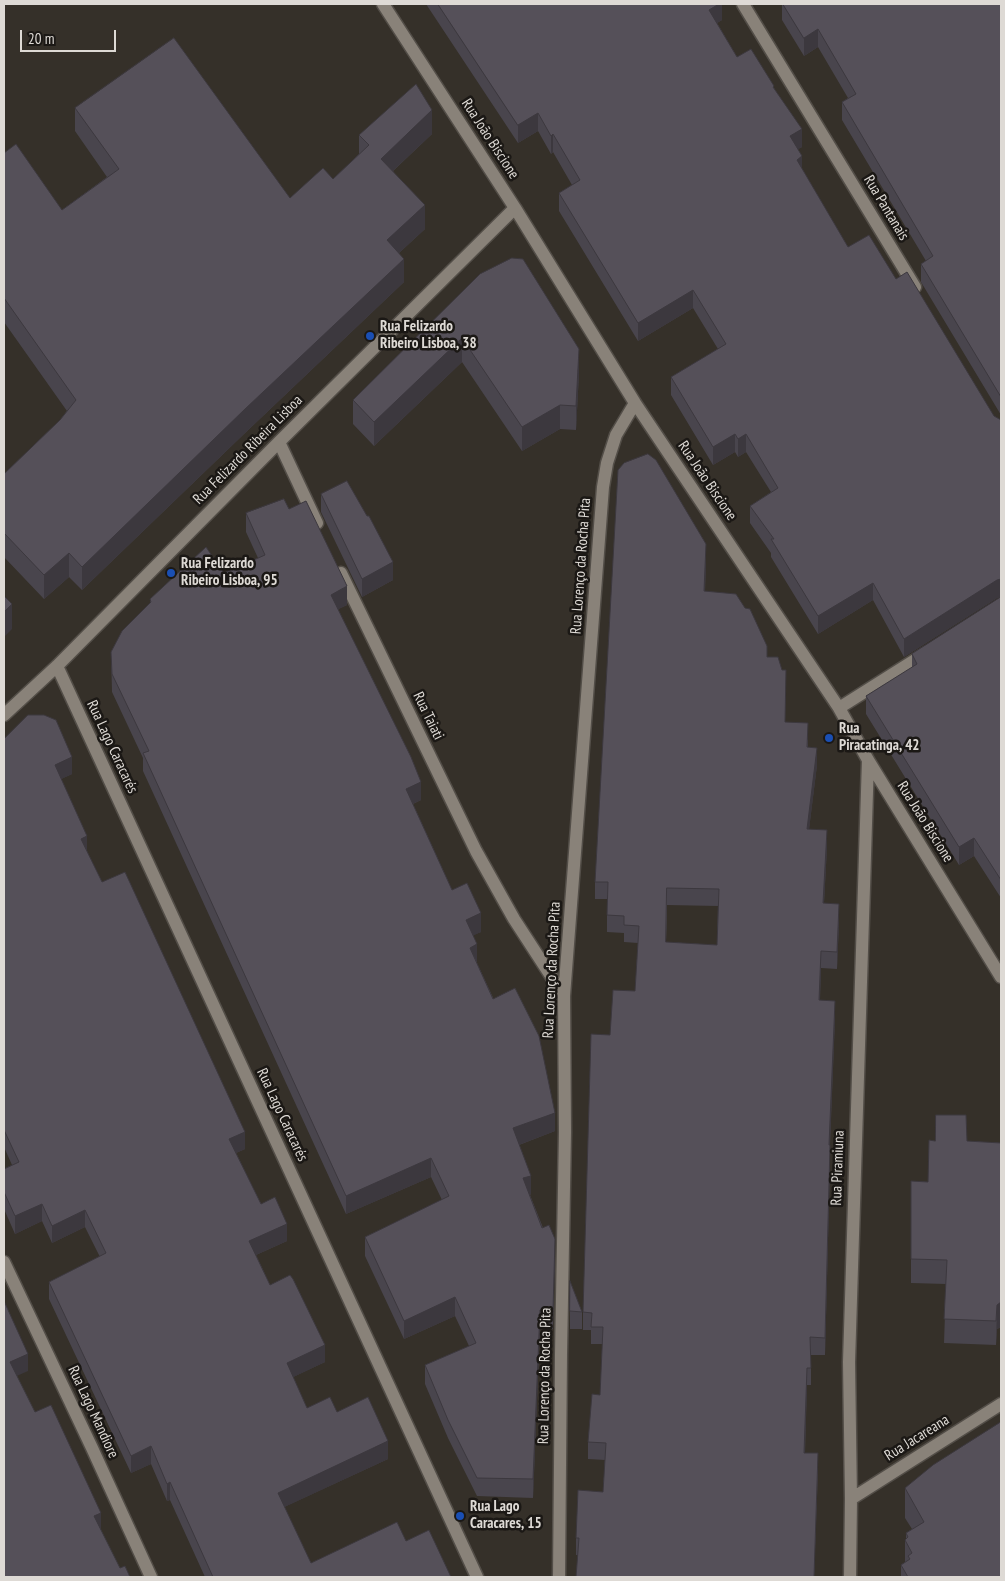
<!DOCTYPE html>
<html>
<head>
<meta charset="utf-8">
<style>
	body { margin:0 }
	#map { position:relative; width:1005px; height:1581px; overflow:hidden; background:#353029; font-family:"PT Sans Narrow",sans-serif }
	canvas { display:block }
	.frame { position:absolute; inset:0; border:5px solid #dedad5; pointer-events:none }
	.scale { position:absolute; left:20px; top:30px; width:96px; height:22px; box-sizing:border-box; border:2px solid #dedad5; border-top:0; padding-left:6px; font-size:15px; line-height:18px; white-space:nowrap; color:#dedad5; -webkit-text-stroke:4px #1b1815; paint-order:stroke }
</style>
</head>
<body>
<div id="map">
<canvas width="1005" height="1581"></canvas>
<div class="frame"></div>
<div class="scale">20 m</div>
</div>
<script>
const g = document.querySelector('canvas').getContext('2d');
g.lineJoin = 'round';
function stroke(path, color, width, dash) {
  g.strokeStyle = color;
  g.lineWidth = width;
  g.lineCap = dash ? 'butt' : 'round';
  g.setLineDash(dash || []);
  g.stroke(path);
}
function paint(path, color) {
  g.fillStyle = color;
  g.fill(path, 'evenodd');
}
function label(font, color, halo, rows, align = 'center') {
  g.font = font + ' "PT Sans Narrow",sans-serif';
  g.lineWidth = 5;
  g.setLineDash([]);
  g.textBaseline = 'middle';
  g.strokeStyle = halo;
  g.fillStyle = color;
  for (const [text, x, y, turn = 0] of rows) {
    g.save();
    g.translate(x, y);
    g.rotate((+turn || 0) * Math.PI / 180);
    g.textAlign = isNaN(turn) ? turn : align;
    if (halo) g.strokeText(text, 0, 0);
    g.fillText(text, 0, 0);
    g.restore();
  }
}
const minor = new Path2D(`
	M383,4L515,208L635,403L839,708L868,760L1001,977
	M743,4L915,287
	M279,442L317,523
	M341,573L476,851L514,919L564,996
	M57,666L477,1577
	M839,708L926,653
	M4,715L57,666L279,442L515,208
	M4,1262L92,1448L151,1577
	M851,1499L1001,1404
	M559,1577L561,1354L565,1132L564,996L603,487L607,463L616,435L635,403
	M850,1577L851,1499L849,1362L868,760`);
const wall = new Path2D(`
	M426,4H722V20L717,23L737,57L774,88L802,147L798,149L802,169L848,247L896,279L994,416L1001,420V898L974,856L959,865L866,714V696L912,668V654L1001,597L997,598L904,657L873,600L818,634L771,557V553L750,523V506L771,492L746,452L738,457L735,452L713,465L671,395V377L718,349L693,308L638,341L559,211V193L572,185L553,152L551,154L538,131L518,143Z
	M782,4H1001V415L921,282V264L926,261L842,120V102L848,98L818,47L804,56L782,20Z
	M75,108L290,198L333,179L359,154V135L432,134L393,171L425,229L399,253L404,282L245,433L82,590L69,577L44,599L4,557V474L60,420L67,411L4,322V153L62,210L107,177L75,131Z
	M480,274L579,373L576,430L560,429L522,451L462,362L374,446L353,424V400Z
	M321,494L367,516L393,580L362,597L321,512Z
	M289,509L347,605L338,609L421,800L413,804L452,890L481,932L473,935L477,963L555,1131L519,1145L531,1194L530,1195L555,1258L553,1329L540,1328L533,1498L477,1496L448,1438L425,1384V1365L469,1346L455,1316L404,1339L365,1256V1237L442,1200L431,1177L346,1214L143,771V758L112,692L111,652L150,603V599L224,573L258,558L246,532V513Z
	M706,561L705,592L767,657L785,722L808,740V747L817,765L809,829L827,847L824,903L839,922L837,969L821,968L820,1000L835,1018L830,1145V1162L825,1355H811V1385H807L805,1453L818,1470L814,1577H576L578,1555H576V1538L603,1492L605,1460L588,1459V1442L600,1395L603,1344H591V1330H583V1312L610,1035L635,991L638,943L624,942V933L607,932V899H595V882ZM667,905L718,906L717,945L666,942Z
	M4,739L72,774L61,779L87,853L102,882L245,1149L236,1153L261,1204L287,1241L256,1255L270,1285L325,1362L293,1377L307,1408L337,1412L388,1459L284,1507L311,1563L406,1541L451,1577H205L170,1500L167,1501L151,1464L131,1473L49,1299V1282L100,1257L85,1227L52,1243L42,1221L15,1234L4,1209V1169L12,1165L4,1147Z
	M967,1141L1001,1143V1327L997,1329L996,1345L944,1343L946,1284L911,1283V1181L928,1182Z
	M570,1281L582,1312V1329H570Z
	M905,1488L1001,1577H901V1565L905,1562V1540L906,1539V1533L912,1529L905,1518Z`);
const shadedWall = new Path2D(`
	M719,4H722V20L709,28V10Z
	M818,29V47L804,56V38Z
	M432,110V134L381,182V159Z
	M538,113V131L518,143V125Z
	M802,129V147L790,154V136Z
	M553,134V152L551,154V136Z
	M802,156V174L797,160Z
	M425,205V229L387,264V240Z
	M404,259V282L245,433L82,590V567L245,409Z
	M693,290V308L638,341V323Z
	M462,338V362L374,446V422Z
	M579,349V373L576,430V406Z
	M560,405V429L522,451V427Z
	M735,434V452L713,465V447Z
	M746,434V452L738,457V439Z
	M706,544V561L704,609V591Z
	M69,553V577L44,599V575Z
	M393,562V580L362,597V579Z
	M1001,579V597L997,598L904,657V639L997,580Z
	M873,583V600L818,634V616Z
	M347,586V605L331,613V595Z
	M12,604V629L4,637V612Z
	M817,748V765L807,846V829Z
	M72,757V774L55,782V765Z
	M421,782V800L406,807V789Z
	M827,830V847L823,920V903Z
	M87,836V853L81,839Z
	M974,838V856L959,865V847Z
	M839,904V922L837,969V952Z
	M481,913V932L466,939V920Z
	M477,944V962L470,948Z
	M821,951V968L819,1017V1000Z
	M835,1001V1018L829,1162V1145Z
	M555,1113V1131L513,1147V1128Z
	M245,1132V1149L229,1156V1139Z
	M830,1145V1162L825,1355V1338Z
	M431,1158V1177L346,1214V1196Z
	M531,1176V1194L523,1197V1178Z
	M42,1204V1221L15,1234V1216Z
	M85,1210V1227L52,1243V1226Z
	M287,1224V1241L249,1258V1241Z
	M455,1297V1316L404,1339V1321Z
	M1001,1302V1327L997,1329L996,1345L997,1305Z
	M540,1310V1328L533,1498V1479Z
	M325,1345V1362L287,1380V1363Z
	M28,1354V1371L10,1379V1362Z
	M807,1368V1385L804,1470V1453Z
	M388,1441V1459L278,1510V1493Z
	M151,1446V1464L131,1473V1456Z
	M170,1482V1500L167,1501V1484Z
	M101,1513V1530L94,1516Z`);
const building = new Path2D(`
	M438,4H719L709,10L737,57L751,49L774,86L773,87L802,129L790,136L802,156L797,160L848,247L869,235L896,279L907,272L994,416L1001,420V579L997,580L904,639L873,583L818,616L771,539H774L750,506L778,488L746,434L738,439L735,434L713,447L671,377L726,344L693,290L638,323L559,193L580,180L553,134L551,136L538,113L518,125Z
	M783,4H1001V397L921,264L933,256L842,102L856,94L818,29L804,38Z
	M174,38L290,198L323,168L333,179L369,145L359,135L416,84L432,110L381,159L425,205L387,240L404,259L245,409L82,567L69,553L44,575L4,533V474L60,420L76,400L4,298V153L16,144L62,210L119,169L75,108Z
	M512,258L523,259L579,349L576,406L560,405L522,427L462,338L374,422L353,400L480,274Z
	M648,454L656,460L706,544L704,591L736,594L745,608L750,609L767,646V657H778L782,670H786L785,722L808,723L807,747L817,748L807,829L827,830L823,903L839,904L837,952L821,951L819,1000L835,1001L829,1145H830L825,1338L810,1337L811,1368H807L804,1453H818L814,1577H576L579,1538H576L578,1490L603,1492L606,1443L588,1442L592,1394L600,1395L603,1327H591L592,1313L583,1312L591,1034L610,1035L613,990L635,991L639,926L624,925V916L607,915L608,882H595L618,470L624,463ZM667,888L719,889L717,945L666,942Z
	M347,481L367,516H369L393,562L362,579L321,494Z
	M284,499L289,509L306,501L347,586L331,595L411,757L421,782L406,789L452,890L467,883L481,913L466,920L477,944L470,948L493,999L515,988L539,1036L555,1113L513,1128L531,1176L523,1178L542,1228L549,1225L555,1239L553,1310H540L533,1479L477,1478L448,1420L425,1365L476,1343L455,1297L404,1321L365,1237L449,1196L431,1158L346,1196L143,753L149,751L112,674L111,652L122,631L151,602L150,599L206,547L224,573L265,555L246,513Z
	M4,596L12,604L4,612Z
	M1001,597V880L974,838L959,847L866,696L917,664L912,654Z
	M28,715H44L56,720L72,757L55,765L87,836L81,839L102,882L125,872L245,1132L229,1139L261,1204L275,1197L287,1224L249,1241L270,1285L290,1275L293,1279L325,1345L287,1363L307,1408L330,1397L337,1412L368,1397L388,1441L278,1493L311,1563L397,1522L406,1541L429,1530L451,1577H213L170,1482L167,1484L151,1446L131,1456L49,1282L106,1253L85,1210L52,1226L42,1204L15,1216L4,1192V1169L19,1162L4,1130V739Z
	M936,1115H966L967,1141L1001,1143V1302L997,1305L996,1321L944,1319L947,1260L911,1259V1181L928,1182L929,1140L935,1141Z
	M570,1281L582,1312L570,1311Z
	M4,1301L28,1354L10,1362L35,1412L51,1405L101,1513L94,1516L120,1568L125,1566L130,1577H4Z
	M1001,1422V1577H908L901,1565L910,1559L908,1556L912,1553L905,1540L908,1537L906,1533L924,1522L905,1488L933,1465Z`);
const markers = [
	[370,336,5,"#1a4fb4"],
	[171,573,5,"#1a4fb4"],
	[829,738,5,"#1a4fb4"],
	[460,1516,5,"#1a4fb4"]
];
const streetNames = [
	["Rua João Biscione",490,139,57],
	["Rua Pantanais",886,208,59],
	["Rua Felizardo Ribeira Lisboa",248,450,-45],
	["Rua João Biscione",707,481,56],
	["Rua Lorenço da Rocha Pita",581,566,-86],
	["Rua Taiati",428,716,64],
	["Rua Lago Caracarés",112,747,65],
	["Rua João Biscione",925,822,58],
	["Rua Lorenço da Rocha Pita",552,970,-87],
	["Rua Lago Caracarés",282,1115,65],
	["Rua Piramiuna",838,1168,-88],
	["Rua Lorenço da Rocha Pita",545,1376,-89],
	["Rua Lago Mandiore",93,1412,65],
	["Rua Jacareana",917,1438,-32]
];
const poiNames = [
	["Rua Felizardo",380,327],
	["Ribeiro Lisboa, 38",380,344],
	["Rua Felizardo",181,564],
	["Ribeiro Lisboa, 95",181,581],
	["Rua",839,729],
	["Piracatinga, 42",839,746],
	["Rua Lago",470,1507],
	["Caracares, 15",470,1524]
];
stroke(minor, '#534e48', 15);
stroke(minor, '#898279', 12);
paint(wall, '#49454d');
paint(shadedWall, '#3c383e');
paint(building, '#555059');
stroke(building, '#3c383e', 1);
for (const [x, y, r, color] of markers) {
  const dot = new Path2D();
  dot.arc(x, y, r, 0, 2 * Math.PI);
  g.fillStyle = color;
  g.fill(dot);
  stroke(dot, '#1b1815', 2);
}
label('15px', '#dedad5', '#1b1815', streetNames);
label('bold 15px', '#dedad5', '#1b1815', poiNames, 'left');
</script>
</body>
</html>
